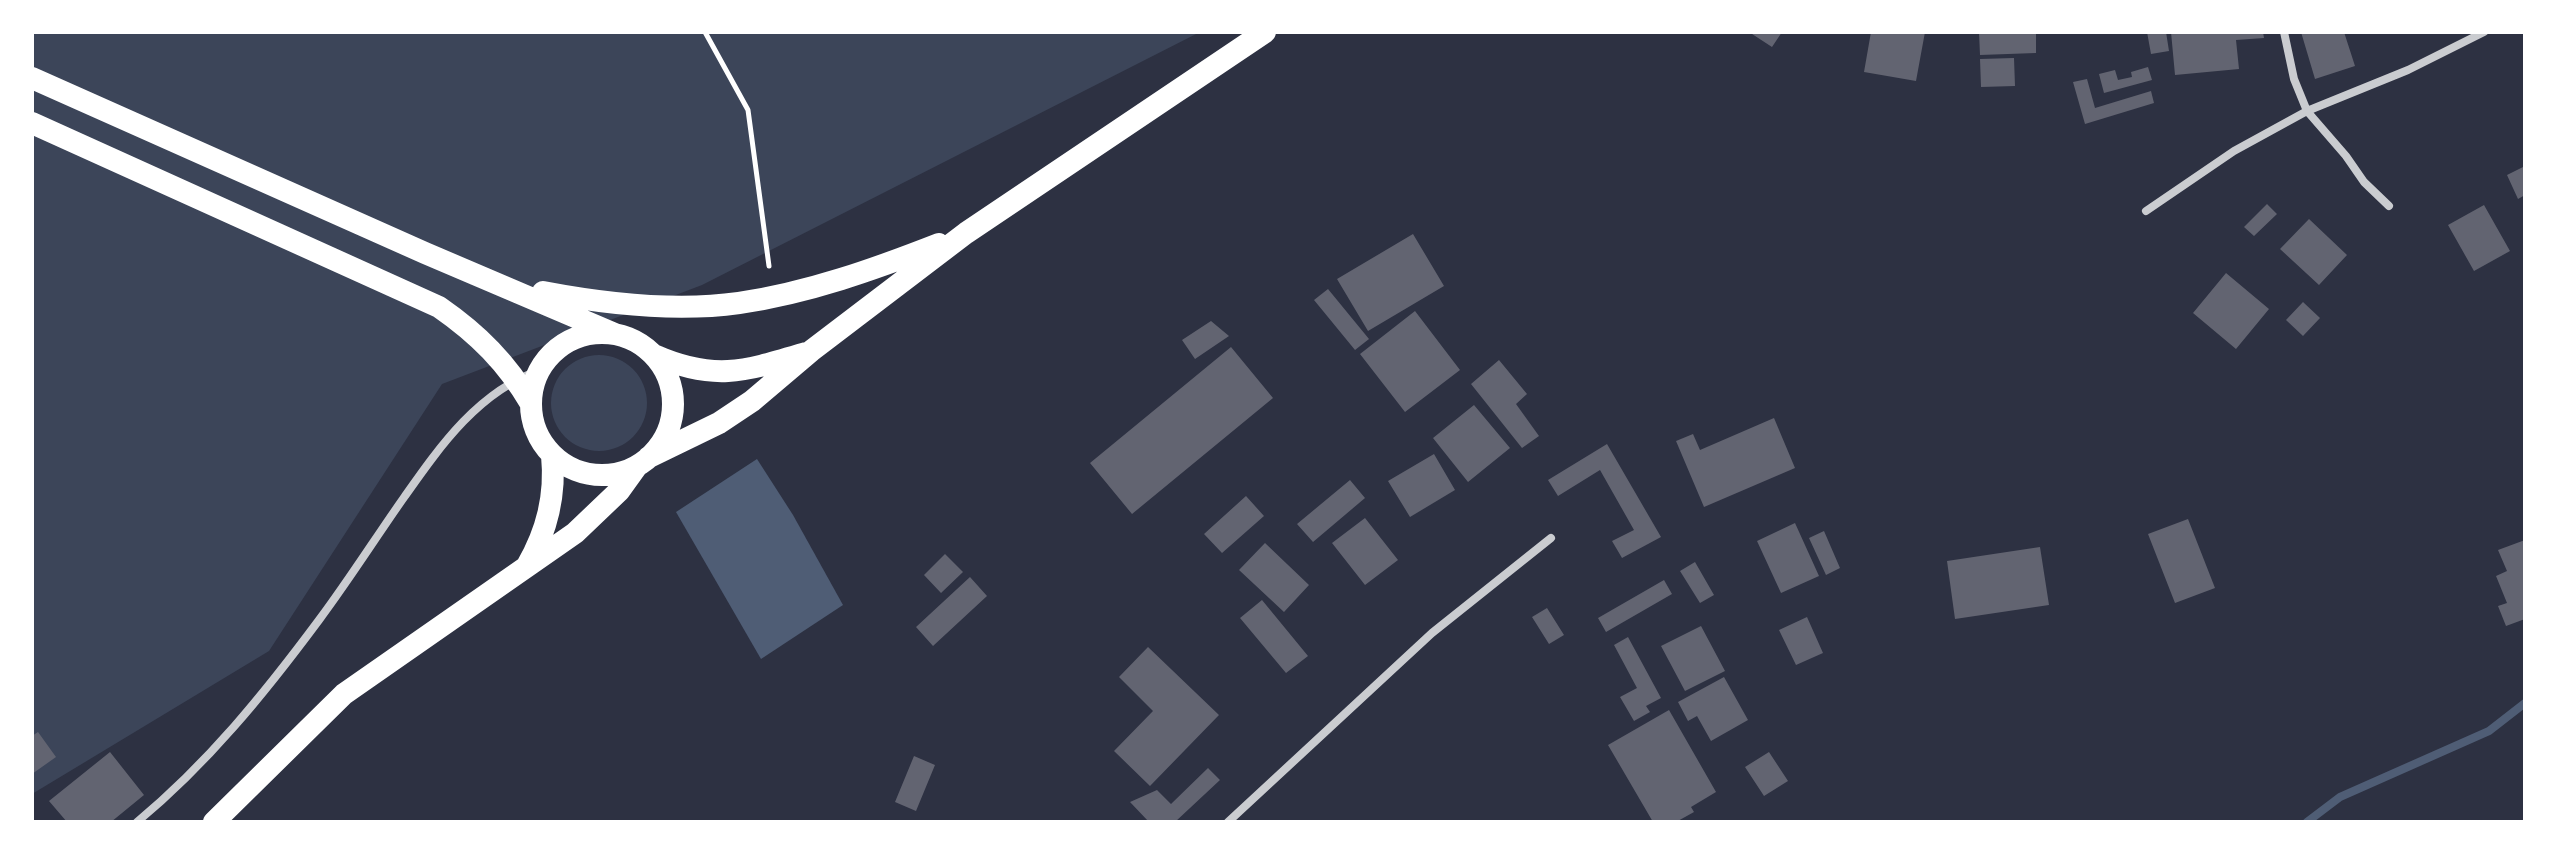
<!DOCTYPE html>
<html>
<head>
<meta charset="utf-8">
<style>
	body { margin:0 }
	#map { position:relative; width:2557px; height:854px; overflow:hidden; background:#2d3142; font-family:Karla,sans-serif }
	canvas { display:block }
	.frame { position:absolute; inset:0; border:34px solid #fff; pointer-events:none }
</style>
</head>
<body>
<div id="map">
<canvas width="2557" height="854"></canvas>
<div class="frame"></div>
</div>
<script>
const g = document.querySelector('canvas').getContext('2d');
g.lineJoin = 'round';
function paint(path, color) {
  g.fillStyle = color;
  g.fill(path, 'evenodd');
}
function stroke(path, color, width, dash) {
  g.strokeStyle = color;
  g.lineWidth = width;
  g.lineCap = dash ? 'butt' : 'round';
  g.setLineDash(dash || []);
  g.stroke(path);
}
const green = new Path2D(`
	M32,32H1200L702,285L442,384L269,651L32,794Z
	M551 403a48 48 0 1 1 96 0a48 48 0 1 1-96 0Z`);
const water = new Path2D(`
	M757,459L793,515L843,605L761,659L676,512Z`);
const stream = new Path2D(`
	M2307,822L2340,797L2489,731L2525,703`);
const building = new Path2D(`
	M1749,32H1782L1772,47Z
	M1871,32H1925L1916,81L1864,72Z
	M1979,32H2036V53L1980,55Z
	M2147,32H2166L2169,51L2151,54Z
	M2171,32H2263L2264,38L2236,40L2239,69L2175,75Z
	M2301,32H2344L2355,66L2315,79Z
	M2014,58L2015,86L1981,87L1980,59Z
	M2148,67L2152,80L2104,93L2099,74L2115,70L2118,80L2132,77L2131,72Z
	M2087,79L2095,108L2151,91L2154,103L2085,124L2073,82Z
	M2525,166V195L2518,199L2507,175Z
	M2267,204L2277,214L2254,236L2244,227Z
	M2484,205L2510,251L2474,271L2448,225Z
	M2309,219L2347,255L2319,285L2280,249Z
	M1413,234L1444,286L1368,331L1337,279Z
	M2226,273L2269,309L2236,349L2193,313Z
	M1328,289L1369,339L1355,350L1314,300Z
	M2303,302L2320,318L2303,336L2286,320Z
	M1415,311L1460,370L1405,412L1360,354Z
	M1211,321L1229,336L1195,359L1182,340Z
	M1231,347L1273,398L1132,514L1090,463Z
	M1499,360L1527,394L1516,404L1539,436L1522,448L1471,384Z
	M1474,405L1510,448L1468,482L1433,438Z
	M1774,418L1795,468L1704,507L1676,441L1693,434L1700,450Z
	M1607,444L1661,537L1622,558L1612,541L1634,530L1600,470L1558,496L1548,480Z
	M1434,454L1455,490L1410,517L1388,481Z
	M1350,480L1365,498L1313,542L1297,524Z
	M1246,496L1264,516L1222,553L1204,534Z
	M1365,518L1398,560L1365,585L1332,543Z
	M2188,519L2215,588L2175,603L2148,534Z
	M1795,523L1819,576L1781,593L1757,541Z
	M1824,531L1840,568L1826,575L1809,538Z
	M2525,540V619L2506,626L2498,606L2507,603L2496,576L2507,571L2498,550Z
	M1265,543L1309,585L1284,612L1239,570Z
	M2040,547L2049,605L1955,619L1947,561Z
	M945,554L963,572L941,593L924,575Z
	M1695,562L1714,595L1700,603L1680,571Z
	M970,577L987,596L933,646L916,627Z
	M1664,580L1672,594L1606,632L1598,618Z
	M1262,600L1308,656L1286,673L1240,618Z
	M1547,608L1564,635L1549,644L1532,617Z
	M1807,617L1823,653L1796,665L1779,630Z
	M1701,626L1725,671L1685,691L1661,646Z
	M1628,637L1661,698L1646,706L1650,712L1634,721L1620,697L1637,688L1614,645Z
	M1148,647L1219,715L1150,786L1114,751L1153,711L1119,677Z
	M1724,677L1748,720L1711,741L1697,716L1688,721L1678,702Z
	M1669,710L1716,792L1691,807L1694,812L1676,822H1653L1608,745Z
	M38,732L56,757L32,774V736Z
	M110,752L144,795L111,822H67L49,801Z
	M1769,752L1788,781L1764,796L1745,767Z
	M914,756L935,765L916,811L895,802Z
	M1208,768L1220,780L1175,822H1149L1130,802L1157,790L1171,804Z`);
const path = new Path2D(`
	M705,32L748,110L769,266`);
const minor = new Path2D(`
	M2284,32L2294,79L2307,111L2346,156L2364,182L2389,206
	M2146,211L2234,151L2307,111L2408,70L2484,32
	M137,822C208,763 264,694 319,620C349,580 376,537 405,496C441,445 479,391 540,370
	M1228,822L1432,633L1551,538`);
const trunk = new Path2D(`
	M32,78L425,253L615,334
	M32,123L439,307C478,334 507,363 531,404
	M543,292C606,304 675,312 739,303C808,293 875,269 939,244
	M531 404a71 71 0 1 1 142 0a71 71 0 1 1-142 0Z
	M654,355C715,382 746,371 806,353
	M649,457L719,423L752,401L811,351L966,233L1265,32
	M527,566C547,531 556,496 552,455
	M214,822L344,694L575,533L619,491L637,466`);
paint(green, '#3c4559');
paint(water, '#4f5d75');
stroke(stream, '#4f5d75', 8);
paint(building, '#626471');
stroke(path, '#fff', 5);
stroke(minor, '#caccd0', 8);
stroke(trunk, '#fff', 22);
</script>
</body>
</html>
